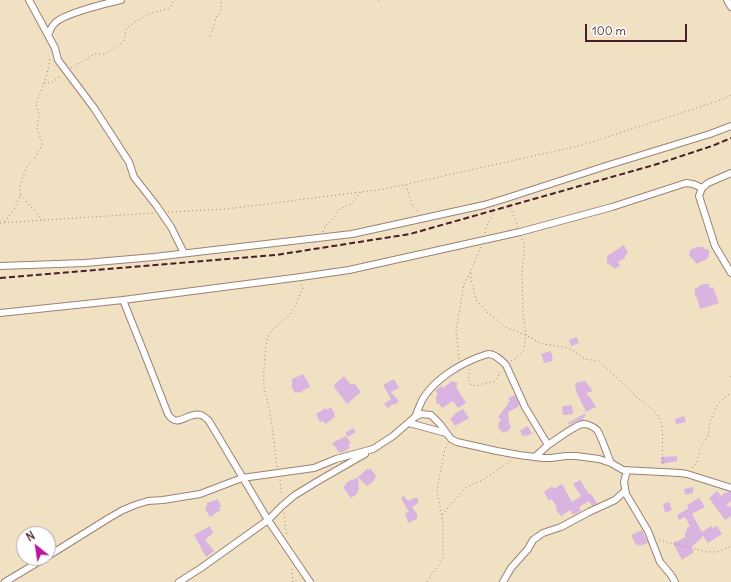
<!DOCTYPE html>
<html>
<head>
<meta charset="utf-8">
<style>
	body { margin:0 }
	#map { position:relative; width:731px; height:582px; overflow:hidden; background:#f0e1c2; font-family:Delius,sans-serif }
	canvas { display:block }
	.north { position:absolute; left:16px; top:526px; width:40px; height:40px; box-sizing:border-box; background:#fff; border:1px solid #b7a5aa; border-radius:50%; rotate:330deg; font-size:11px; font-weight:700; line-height:16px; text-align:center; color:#4a1f2b }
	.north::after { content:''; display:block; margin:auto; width:14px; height:18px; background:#b5179e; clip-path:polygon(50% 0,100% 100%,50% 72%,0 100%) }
	.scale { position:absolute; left:585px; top:24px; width:102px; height:18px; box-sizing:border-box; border:2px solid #4a1f2b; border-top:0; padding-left:5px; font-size:12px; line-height:14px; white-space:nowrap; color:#4a1f2b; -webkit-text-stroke:3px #fff; paint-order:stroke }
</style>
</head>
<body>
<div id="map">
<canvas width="731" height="582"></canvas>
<div class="north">N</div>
<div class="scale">100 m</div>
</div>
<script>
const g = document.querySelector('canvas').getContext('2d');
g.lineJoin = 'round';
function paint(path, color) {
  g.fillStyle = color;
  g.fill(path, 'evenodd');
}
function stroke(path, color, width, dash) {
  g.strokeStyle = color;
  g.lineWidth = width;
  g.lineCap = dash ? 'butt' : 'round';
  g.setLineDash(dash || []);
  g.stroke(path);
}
const building = new Path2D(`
	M624,245L628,253L625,255V258L618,262L620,266L614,269L613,266L611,267L609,263H607V256Z
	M696,247H703L704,249H707L709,251V255L707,259L696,264L693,259H692L689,255L690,250Z
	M705,284H709V288L713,287L719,303L700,309L696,295L695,296V288H697L700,285Z
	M577,337L579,343L571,346L569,340Z
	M551,351L553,361L544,363L541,354Z
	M303,374L305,378H306L310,387L305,389L300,393L299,392L295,393L293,389L291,386L292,385V379Z
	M344,376L351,385L354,383L361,392L347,404L334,387L335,384Z
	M394,379L399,388L391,392L399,401L394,405L393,404L388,408L384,404L391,399L383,385Z
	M452,381L458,383L456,387L466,403L458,408L453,401L442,408L439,404H437L436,401V396L438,395L436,390L441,386L443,388Z
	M585,381L593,391L586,393L592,400L596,407L586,412L576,391L575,383Z
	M515,395L519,405L518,407L508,412L509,423L511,427L508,431L503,433L498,428L499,422L501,421L499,417L497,418L508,404V402L510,401L508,398Z
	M572,405L573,414L563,415L562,406Z
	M331,407L335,415H334L335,417L325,424L323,421L320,422L316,414L326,408L327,410Z
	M463,409L469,418L455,426L450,418L454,416L453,415Z
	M586,413L583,420L578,421L569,425L568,423Z
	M684,416L686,422L676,424L675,419Z
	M528,426L532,434L525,436L524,435L522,436L520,430L524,429V428Z
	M353,428L356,432L348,437L345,433Z
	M346,436L351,443L348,445L350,448L341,453L339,452L332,443Z
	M677,456V461L661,464V457Z
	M367,469L368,470L371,469L376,476L373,482L367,486L358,477Z
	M358,477L359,490L357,491L358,493L351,498L343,487L346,485V483L352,479L353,480Z
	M580,480L589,494H591L597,503L592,506L589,501L579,507L581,511L573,515L570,510L561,516L556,510L557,508L553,501L551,499L549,501L544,492L552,486L554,489L562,484L572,502L581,496L573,484Z
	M693,487V493L685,495L684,489Z
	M717,491L721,496L726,492L727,493L728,492H731V501L726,505L731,507V516L725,520L709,498Z
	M404,496L408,501L414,498H418V503L412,507L417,514V519L408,523L405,513L409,512L401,498Z
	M699,498L705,507L692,514L702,532L711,526L713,528L717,526L722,534L708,543L703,536L691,548L694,552L682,560L673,543L686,537L684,534L686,533L687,528L690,526L685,517L679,520L677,515L689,508L687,505Z
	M218,499L221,506L219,508L221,510L214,514V515L210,517L205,509L207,505V503Z
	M669,502L672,510L665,513L663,504Z
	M210,526L213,533L205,540L214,551L206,557L194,535Z
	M642,530L648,543L639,546L638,544L636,545L631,535Z`);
const path = new Path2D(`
	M378,0L381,3
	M210,36L215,23L216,17C223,12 221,8 221,0
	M71,68L95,54C98,53 101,55 104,54C109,52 122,44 124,40C126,36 125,31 127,27L149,14L169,8L173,4V0
	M44,83H51L61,76
	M406,185L413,207L419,212
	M21,195L42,220
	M509,204L518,227
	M168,212L226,209L385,189L583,145L721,100L731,95
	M5,222L15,208L20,196V185L27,166L33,160L42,145V142L37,129L39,113L36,104L47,75L50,58
	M0,223L153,213
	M323,232L325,226L333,219L340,209L351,204L361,192
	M485,233L487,225L496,208
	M481,247L471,270V280L474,292L477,301L487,312L505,327L526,335L538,342L543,344L564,347L572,350L585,359L598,361L602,364C614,375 626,387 638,398C646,405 657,411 661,422C665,436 660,451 664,465
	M459,359L456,331L464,284L471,271
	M511,361L516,358L524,350L526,335L523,314L522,271L524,256V245L522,239
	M470,369L468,380L470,384L475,386L495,381L501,372
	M731,376V380
	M277,467C275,450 273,434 271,418C269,408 267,398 264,388C263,379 265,345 268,337C272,325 285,322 291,313C296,306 299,296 303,288L301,284
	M692,468L697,462L700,449L708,436L710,422L716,407L724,398L731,393
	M280,480L282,496
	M284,513L287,536
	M442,515L466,487L483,480L512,460
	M659,540L707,552H717L731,546
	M292,569L293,582
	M427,582L432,574L439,565L443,557V522L437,491L444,453L447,444`);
const street = new Path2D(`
	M29,0L55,48L58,60L94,108L129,162L134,177L156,205L171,227L184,253
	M727,0L731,7
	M48,35C50,31 51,27 54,24C62,14 107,3 121,0
	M731,173L708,183L702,188L699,196L715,246L731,273
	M0,266L85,263L154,257L352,234L484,205L507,198L609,165L710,134L731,126
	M123,300L145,355L168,414C178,430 187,411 201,415C204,416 207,419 209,421L268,520L310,582
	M0,313L123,300L301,277L349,270L520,232L612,207L686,183L693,184L702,188
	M415,417C418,411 420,403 424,397C436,379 458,365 479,357C482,356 485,355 488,354C495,354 501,360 506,365L525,407L548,445L535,457
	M409,423L446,433
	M548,445C556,440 575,425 583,424C588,424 594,427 597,430C602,437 607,455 611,463
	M627,470L624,482L626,494L648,531L660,562L671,575L675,582
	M48,556L109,518L123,510L135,505L148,501L163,500L200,494L242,478L314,468L336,459L373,449L393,436L415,417L421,414L431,415L440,424L451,439L457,442L497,451L519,455L543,458H551L566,456H576L599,459L611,463L623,470L680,473L687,474L731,488
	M5,582L45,558
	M179,582L201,568L268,520L283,505L295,495L318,481L365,454
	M503,582L511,568L528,549L533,540L543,533L561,527L589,512L615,500L625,491`);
const rail = new Path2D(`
	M0,278L276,255L410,234L654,165L712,146L731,138`);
paint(building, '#d9b4e1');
stroke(street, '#9d8076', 8);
stroke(path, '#9d8076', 1, [1, 3]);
stroke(street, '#fff', 6);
stroke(rail, '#4a1f2b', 2, [6, 3]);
</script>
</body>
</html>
